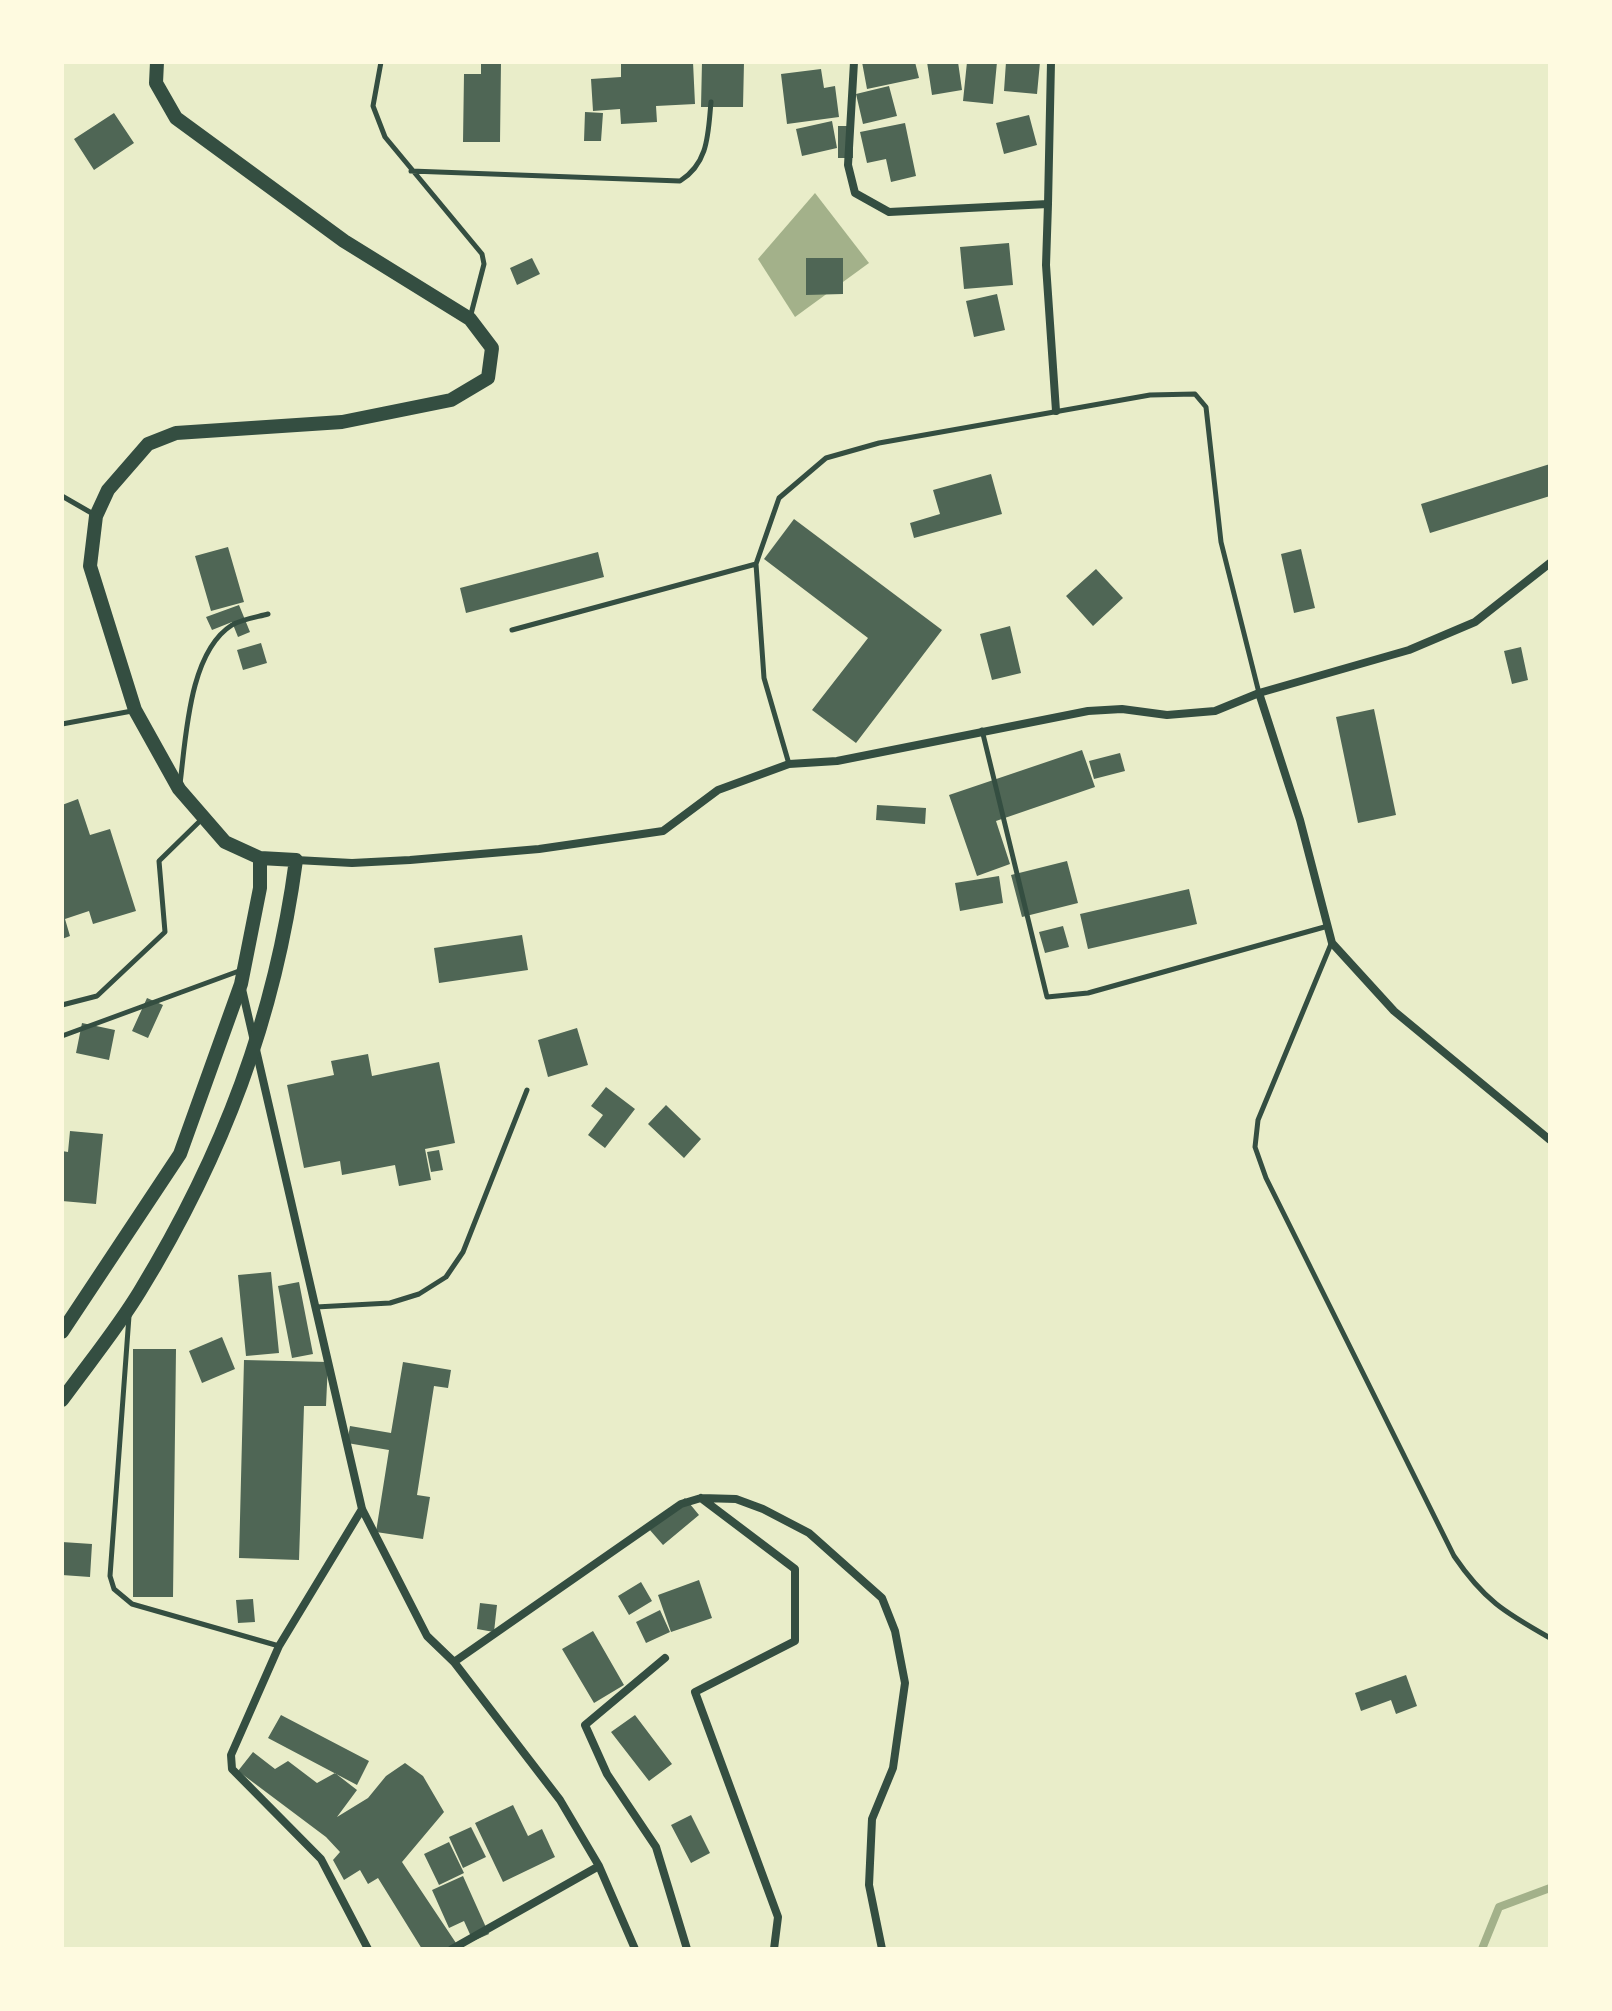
<!DOCTYPE html>
<html>
<head>
<meta charset="utf-8">
<style>
	body { margin:0 }
	#map { position:relative; width:1612px; height:2011px; overflow:hidden; background:#e9edc9; font-family:"Source Sans 3",sans-serif }
	canvas { display:block }
	.frame { position:absolute; inset:0; border:64px solid #fefae0; pointer-events:none }
</style>
</head>
<body>
<div id="map">
<canvas width="1612" height="2011"></canvas>
<div class="frame"></div>
</div>
<script>
const g = document.querySelector('canvas').getContext('2d');
g.lineJoin = 'round';
function paint(path, color) {
  g.fillStyle = color;
  g.fill(path, 'evenodd');
}
function stroke(path, color, width, dash) {
  g.strokeStyle = color;
  g.lineWidth = width;
  g.lineCap = dash ? 'butt' : 'round';
  g.setLineDash(dash || []);
  g.stroke(path);
}
const water = new Path2D(`
	M815,193L869,263L795,317L758,259Z`);
const stream = new Path2D(`
	M1482,1949L1499,1907L1550,1888`);
const building = new Path2D(`
	M481,62H501L500,142H463L464,74H481Z
	M621,62H693L695,104L656,106L657,122L621,124L620,109L593,111L591,79L621,77Z
	M702,62H744L743,107H701Z
	M862,62H915L919,78L867,89Z
	M927,62H958L962,90L932,95Z
	M967,62H997L993,104L963,101Z
	M1006,62H1040L1037,94L1004,91Z
	M821,69L824,88L835,86L839,117L787,124L781,74Z
	M889,86L897,116L863,124L856,94Z
	M585,112L603,113L601,141H584Z
	M114,113L134,143L94,170L74,139Z
	M1029,115L1037,145L1004,154L996,123Z
	M832,121L837,148L802,156L796,129Z
	M905,123L916,176L891,182L886,159L867,163L860,132Z
	M838,126H853V158H838Z
	M1009,243L1013,285L964,289L960,247Z
	M532,258L540,274L517,285L510,268Z
	M806,258H843V294L806,295Z
	M997,294L1005,330L974,337L966,301Z
	M1550,464V496L1430,533L1421,504Z
	M991,474L1002,514L914,538L910,523L940,514L933,490Z
	M794,519L942,630L856,743L812,710L868,638L764,559Z
	M228,547L244,602L211,611L195,556Z
	M1301,549L1315,608L1294,613L1281,554Z
	M598,552L604,577L466,613L460,588Z
	M1096,569L1123,598L1093,626L1066,596Z
	M239,605L250,632L238,637L232,622L212,630L206,617Z
	M1010,626L1021,673L992,680L980,634Z
	M261,643L267,663L243,670L237,650Z
	M1521,647L1528,680L1512,684L1504,651Z
	M1374,709L1396,815L1358,823L1336,717Z
	M1082,750L1095,787L996,821L1010,864L977,876L949,795Z
	M1120,753L1125,771L1094,779L1089,761Z
	M78,799L90,835L110,829L136,911L93,924L89,911L65,919L70,936L62,939V805Z
	M877,805L926,808L925,824L876,820Z
	M1067,861L1078,903L1022,917L1011,875Z
	M999,876L1003,903L960,911L955,883Z
	M1189,889L1197,924L1088,949L1080,914Z
	M1063,926L1069,947L1045,953L1039,932Z
	M522,935L528,970L439,983L434,948Z
	M147,998L163,1005L148,1038L132,1031Z
	M82,1023L115,1030L109,1060L76,1053Z
	M577,1028L588,1065L548,1077L538,1040Z
	M368,1054L372,1076L439,1062L455,1143L425,1149L431,1180L399,1186L395,1165L342,1175L340,1161L304,1168L287,1085L334,1075L331,1061Z
	M606,1087L635,1109L605,1148L588,1135L603,1115L591,1106Z
	M666,1105L701,1139L684,1158L648,1124Z
	M70,1131L103,1134L96,1204L62,1201V1151L68,1152Z
	M439,1150L443,1170L431,1172L427,1152Z
	M271,1272L279,1353L246,1356L238,1275Z
	M299,1282L313,1354L292,1358L278,1286Z
	M222,1337L235,1369L202,1383L189,1351Z
	M133,1349H176L173,1597H133Z
	M244,1360L328,1362L326,1406H304L299,1560L239,1558Z
	M403,1362L451,1370L448,1388L434,1386L417,1495L430,1497L423,1539L376,1532L389,1450L347,1443L350,1426L391,1433Z
	M685,1498L699,1515L663,1545L649,1529Z
	M62,1542L92,1544L90,1577L62,1575Z
	M699,1580L712,1618L671,1632L658,1595Z
	M641,1582L652,1601L629,1615L618,1596Z
	M253,1599L255,1622L238,1623L236,1600Z
	M480,1603L497,1605L494,1632L477,1629Z
	M660,1610L670,1632L646,1643L636,1622Z
	M593,1631L624,1685L594,1703L562,1649Z
	M1406,1675L1417,1706L1396,1714L1391,1700L1361,1711L1355,1693Z
	M281,1715L369,1761L357,1785L268,1738Z
	M635,1715L672,1764L649,1781L611,1732Z
	M253,1752L275,1769L288,1761L317,1783L335,1773L357,1790L337,1817L368,1798L386,1776L405,1763L423,1776L444,1812L402,1862L460,1949H422L378,1878L368,1884L360,1870L344,1880L333,1860L340,1852L326,1837L238,1771Z
	M513,1805L528,1836L542,1829L555,1857L503,1882L475,1823Z
	M691,1815L710,1853L691,1863L671,1825Z
	M471,1827L486,1857L463,1868L449,1837Z
	M449,1842L464,1873L439,1885L424,1854Z
	M463,1876L489,1934L473,1941L464,1921L449,1928L432,1890Z`);
const service = new Path2D(`
	M381,62L373,106L385,137L482,254L484,264L470,318
	M411,171L680,181C709,163 708,133 711,102
	M62,496L95,515
	M512,630L756,564
	M62,724L132,711
	M982,730L1047,997L1088,993L1328,926
	M789,764L764,678L756,564L779,498L826,458L879,443L1150,395L1195,394L1206,407L1221,542L1259,693
	M180,784C186,737 189,652 232,625C242,619 257,617 268,614
	M1331,944L1258,1120L1255,1147L1266,1178L1454,1556C1484,1600 1504,1612 1550,1638
	M62,1005L97,996L165,932L159,861L202,819
	M62,1036L239,971
	M316,1307L390,1303L419,1294L446,1277L463,1252L527,1090
	M129,1316L110,1576L114,1589L132,1604L279,1646`);
const minor = new Path2D(`
	M854,62L848,165L855,193L889,212L1048,204L1051,62
	M1048,204L1046,265L1056,411
	M1259,693L1300,820L1332,943L1394,1011L1550,1140
	M296,860L352,863L410,860L539,849L663,831L718,790L789,764L837,761L1088,711L1122,709L1167,715L1215,711L1259,693L1409,650L1475,622L1550,563
	M242,989L362,1509L427,1636L454,1662L560,1800L599,1866L635,1949
	M701,1498L795,1569V1641L695,1692L778,1917L774,1949
	M362,1509L279,1646L231,1755L232,1769L321,1859L368,1949
	M665,1658L585,1725L607,1774L656,1847L687,1949
	M454,1662L681,1504L701,1498L736,1499L763,1509L809,1533L882,1598L895,1631L905,1683L893,1768L872,1819L869,1885L882,1949
	M452,1949L599,1866`);
const tertiary = new Path2D(`
	M62,1332L180,1154L241,984L260,888V858
	M62,1400C88,1364 117,1329 140,1291C223,1155 275,1018 296,860L260,858L225,842L179,789L135,710L90,566L96,516L108,490L148,444L176,433L342,422L451,400L488,378L492,348L470,319L344,241L176,118L156,83L157,62`);
paint(water, '#a3b18a');
stroke(stream, '#a3b18a', 8);
paint(building, '#4f6655');
stroke(service, '#344e41', 5);
stroke(minor, '#344e41', 8);
stroke(tertiary, '#344e41', 14);
</script>
</body>
</html>
